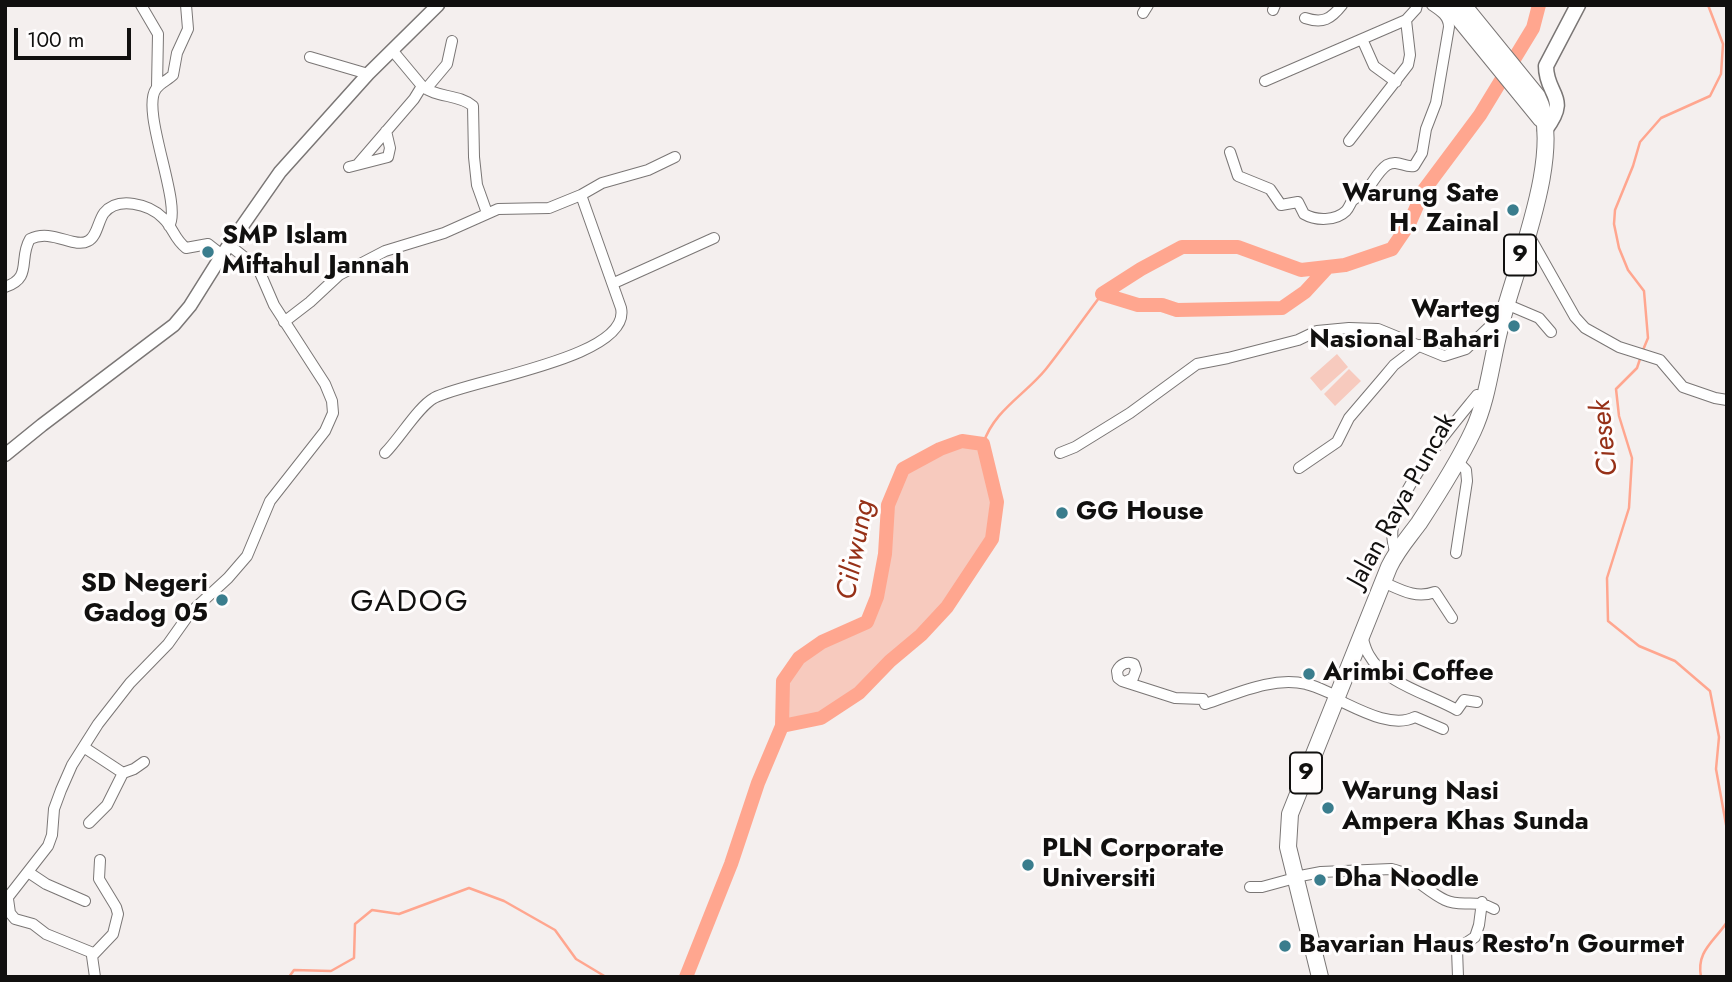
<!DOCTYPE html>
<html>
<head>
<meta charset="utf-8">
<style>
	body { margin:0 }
	#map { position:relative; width:1732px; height:982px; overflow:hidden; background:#f4efee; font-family:Jost,sans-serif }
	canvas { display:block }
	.frame { position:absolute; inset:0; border:7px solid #11100f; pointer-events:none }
	.scale { position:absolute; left:14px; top:28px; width:117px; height:32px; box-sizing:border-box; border:4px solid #11100f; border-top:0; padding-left:9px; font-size:21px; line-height:24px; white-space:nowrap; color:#11100f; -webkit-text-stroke:5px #fffdfd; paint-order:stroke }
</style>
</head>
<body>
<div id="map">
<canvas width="1732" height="982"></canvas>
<div class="frame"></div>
<div class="scale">100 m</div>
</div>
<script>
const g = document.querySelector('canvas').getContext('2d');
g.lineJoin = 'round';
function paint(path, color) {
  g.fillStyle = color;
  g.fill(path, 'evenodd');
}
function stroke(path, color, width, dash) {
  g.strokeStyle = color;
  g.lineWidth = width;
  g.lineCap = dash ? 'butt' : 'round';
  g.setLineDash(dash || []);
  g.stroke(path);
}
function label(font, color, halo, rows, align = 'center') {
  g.font = font + ' Jost,sans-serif';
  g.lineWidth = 6;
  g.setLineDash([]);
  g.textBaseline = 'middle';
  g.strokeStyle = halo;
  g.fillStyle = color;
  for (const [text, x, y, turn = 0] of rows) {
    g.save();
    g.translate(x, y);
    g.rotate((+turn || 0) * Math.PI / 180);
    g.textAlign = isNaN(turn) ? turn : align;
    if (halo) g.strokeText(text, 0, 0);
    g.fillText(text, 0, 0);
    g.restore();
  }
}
const green = new Path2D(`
	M1337,354L1348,367L1321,391L1310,378Z
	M1349,369L1361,381L1335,406L1324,394Z
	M962,441L983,444L997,502L992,539L947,607L921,635L890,661L858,693L821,718L782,726C783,713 780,694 783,682C793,651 841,634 867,622L877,597L885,554L888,505L903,469L940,449Z`);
const stream = new Path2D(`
	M1643,350L1648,338L1644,291L1628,270L1619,248L1614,224L1615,210L1633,166L1640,142L1661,118L1710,96L1721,74L1723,44L1708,5
	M1641,356L1637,368L1616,389L1619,416L1632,458L1629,508L1607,578L1608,621L1639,646L1675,661L1710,691L1719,737L1716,769L1727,830
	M983,444C994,410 1025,395 1046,369C1065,345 1083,319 1102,294
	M289,977L294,970L331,971L354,958L355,924L372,910L399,914L469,888L504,901L555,930L576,959L606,977
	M1701,977C1696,951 1714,942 1727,922`);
const river = new Path2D(`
	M1102,294L1141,269L1182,247H1238L1301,270L1345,265L1392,249L1409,224L1424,190L1480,115L1533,28L1539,5
	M1102,294L1138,305H1162L1177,310L1282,308L1305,292L1328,267
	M686,977L731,864L758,783L782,726L783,681L799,658L822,642L867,622L877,597L885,554L888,505L903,469L940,449L962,441L983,444L997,502L992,539L947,607L921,635L890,661L859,693L821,718L782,726`);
const minor = new Path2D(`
	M141,5L158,34L157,87
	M1273,10L1275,5
	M1143,13L1148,5
	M1305,18C1323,24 1331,19 1342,5
	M1362,39L1374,66L1396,82
	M310,57L368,74
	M1265,81L1406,20L1416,9L1417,5
	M422,86C436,98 459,94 473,106L474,157L477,185L487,213
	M426,89L447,64L452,41
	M1349,141L1408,65L1410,55L1406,20
	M1230,152L1238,176L1270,189L1281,205L1298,202L1304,214C1316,221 1336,221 1346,211C1349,208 1350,204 1352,201C1356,197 1362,196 1366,191C1373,183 1378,171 1387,165C1398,159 1404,168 1414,166L1422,153L1426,129L1436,103L1449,27C1449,16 1441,11 1432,5
	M358,164L414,99L422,86L392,50
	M349,167L388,157L390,148L386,131
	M169,226C183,205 140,111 156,89C160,83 168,80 173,75L177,53L188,29L186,5
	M1527,232L1575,317L1585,328L1619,347L1660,360L1683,387L1715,398L1727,400
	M614,283L714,238
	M5,287C33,278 18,259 30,239C52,228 74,249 88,241C97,237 98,221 104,213C118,196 149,204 163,218C173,227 174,239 186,248L208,244L222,255
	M1506,304L1539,318L1551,332
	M284,322L310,302L339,275L385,251L444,233L498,209L549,208L581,195L602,183L648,170L675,157
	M385,453C400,438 418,407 434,398C468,380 632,358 621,308L581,195
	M1060,453L1075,447L1130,413L1197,364L1228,358L1298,340L1317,331L1349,328L1378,329L1444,356L1466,349L1488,328L1500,327
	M1299,468L1337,442L1349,418L1384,377L1394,365L1420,345
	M1456,553L1467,481L1466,470L1458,462
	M1396,554C1393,545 1391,536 1393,527C1400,486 1451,427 1477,395
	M1383,582C1401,590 1416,599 1435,592L1452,618
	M1361,634C1364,641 1365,649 1369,655C1384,683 1431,695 1457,710L1464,700L1477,702
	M1125,682L1133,678L1136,670L1134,664C1127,661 1120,664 1117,671L1118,678L1122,681L1175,698L1203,699L1205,704C1236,694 1273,676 1306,684C1316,686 1327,692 1337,696
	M1336,699C1358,709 1392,729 1415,717L1443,729
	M85,748L123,773L107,805L89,823
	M123,773L134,769L144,762
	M28,872L46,884L85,901
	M1295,877L1321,872L1391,869C1412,873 1426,891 1445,900C1462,908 1475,898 1494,909
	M1250,887H1262L1295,878
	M8,899L10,913L15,919L33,924L46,934L93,953
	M5,901L48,846L52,835L54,809L61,790L72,765L98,724L130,683L168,644L190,613L228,578L247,556L270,501L325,431L333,413L332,401L325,384L274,305L258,268L229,245
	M95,977L92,956L113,934L118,914L116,907L99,879L100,860
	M1458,977L1457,949L1475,937L1479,925L1482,902`);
const tertiary = new Path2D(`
	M5,455L42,425L174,325L190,306L222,255L280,172L368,74L438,5`);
const secondary = new Path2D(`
	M1545,130C1571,96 1546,96 1546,66L1578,5`);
const trunk = new Path2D(`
	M1448,5L1541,119
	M1320,977L1288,847L1290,814L1389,567C1397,550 1408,538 1419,523C1438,494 1458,463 1473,431C1488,399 1491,362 1500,328C1514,269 1566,151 1537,96L1463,5`);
const markers = [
	[1513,210,7,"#3a7d8d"],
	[208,252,7,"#3a7d8d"],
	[1514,326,7,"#3a7d8d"],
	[1062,513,7,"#3a7d8d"],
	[222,600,7,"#3a7d8d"],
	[1309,674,7,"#3a7d8d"],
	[1328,808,7,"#3a7d8d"],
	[1028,865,7,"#3a7d8d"],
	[1320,880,7,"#3a7d8d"],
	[1285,946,7,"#3a7d8d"]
];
const shields = [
	[1520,255,32],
	[1306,773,32]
];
const shieldNames = [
	["9",1520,255],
	["9",1306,773]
];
const poiNames = [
	["Warung Sate",1499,195,"right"],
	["H. Zainal",1499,225,"right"],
	["SMP Islam",222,237],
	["Miftahul Jannah",222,267],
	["Warteg",1500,311,"right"],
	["Nasional Bahari",1500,341,"right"],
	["GG House",1076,513],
	["SD Negeri",208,585,"right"],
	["Gadog 05",208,615,"right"],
	["Arimbi Coffee",1323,674],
	["Warung Nasi",1342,793],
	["Ampera Khas Sunda",1342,823],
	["PLN Corporate",1042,850],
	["Universiti",1042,880],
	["Dha Noodle",1334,880],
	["Bavarian Haus Resto'n Gourmet",1299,946]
];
const streetNames = [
	["Jalan Raya Puncak",1403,501,-61]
];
const waterNames = [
	["Ciesek",1606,438,-96],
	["Ciliwung",857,550,-79]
];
const quarterNames = [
	["GADOG",410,604]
];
paint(green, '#f7cabe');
stroke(stream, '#ffa68f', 2.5);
stroke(river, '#ffa68f', 14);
stroke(minor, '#7a7675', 12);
stroke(tertiary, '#7a7675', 15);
stroke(secondary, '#7a7675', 17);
stroke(trunk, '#7a7675', 18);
stroke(minor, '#fff', 10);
stroke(tertiary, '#fff', 12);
stroke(secondary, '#fff', 14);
stroke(trunk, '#fff', 16);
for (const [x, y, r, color] of markers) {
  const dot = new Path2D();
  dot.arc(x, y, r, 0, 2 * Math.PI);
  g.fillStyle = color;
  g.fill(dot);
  stroke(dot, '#fffdfd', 2.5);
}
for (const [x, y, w] of shields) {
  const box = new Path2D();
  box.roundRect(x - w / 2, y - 20.5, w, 41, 5);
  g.fillStyle = '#fffdfd';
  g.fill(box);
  stroke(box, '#11100f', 2);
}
label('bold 24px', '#11100f', null, shieldNames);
label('bold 26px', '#11100f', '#fffdfd', poiNames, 'left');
label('26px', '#11100f', '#fffdfd', streetNames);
label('italic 28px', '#963017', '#fffdfd', waterNames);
g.letterSpacing = '2px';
label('30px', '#11100f', '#fffdfd', quarterNames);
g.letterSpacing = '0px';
</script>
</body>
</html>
